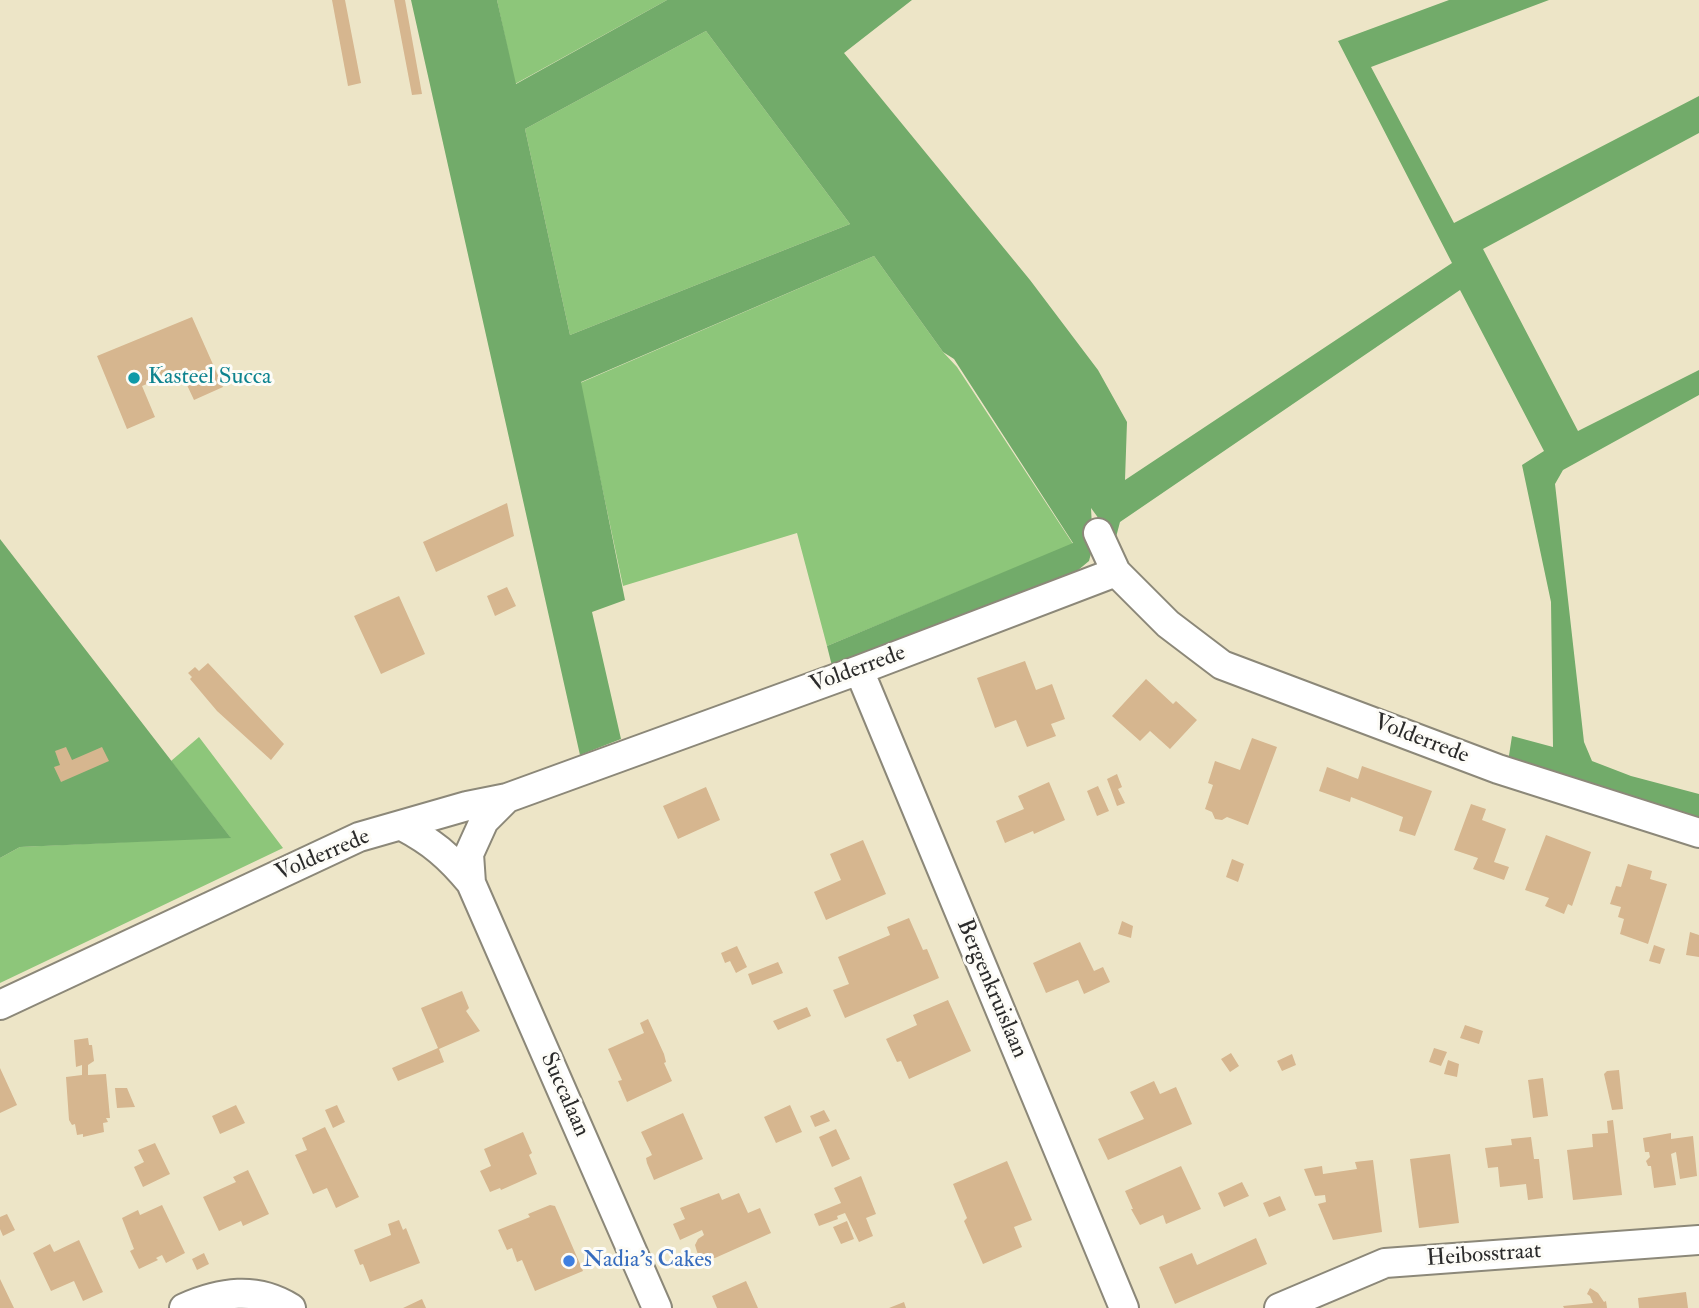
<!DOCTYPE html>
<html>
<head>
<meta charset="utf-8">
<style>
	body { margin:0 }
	canvas { display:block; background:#ede5c7 }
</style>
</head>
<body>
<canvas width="1699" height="1308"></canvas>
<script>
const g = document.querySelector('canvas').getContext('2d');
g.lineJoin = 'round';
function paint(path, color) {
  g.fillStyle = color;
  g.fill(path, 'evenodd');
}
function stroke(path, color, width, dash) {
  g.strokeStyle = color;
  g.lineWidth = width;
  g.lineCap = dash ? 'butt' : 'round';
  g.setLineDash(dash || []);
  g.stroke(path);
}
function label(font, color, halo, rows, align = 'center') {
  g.font = font + ' "IM FELL Double Pica",serif';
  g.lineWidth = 6;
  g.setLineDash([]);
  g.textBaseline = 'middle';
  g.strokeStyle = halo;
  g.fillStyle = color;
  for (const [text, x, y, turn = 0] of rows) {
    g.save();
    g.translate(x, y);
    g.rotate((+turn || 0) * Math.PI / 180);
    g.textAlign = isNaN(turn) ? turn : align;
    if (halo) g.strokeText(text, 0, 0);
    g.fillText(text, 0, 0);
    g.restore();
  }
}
const green = new Path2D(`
	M497,0H667L515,84Z
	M706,31L850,224L570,335L525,129Z
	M874,256L943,352L957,367L1073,544L827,646L797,533L623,586L580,383Z
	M199,737L283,848L0,983V858L20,847L230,837L171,761Z`);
const forest = new Path2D(`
	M411,0H497L516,84L667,0H912L844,53L1030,280L1098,370L1127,422L1125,480L1452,263L1338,41L1449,0H1549L1371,67L1454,223L1699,96V133L1483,249L1578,431L1699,370V395L1563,470L1555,484L1584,742L1592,761L1631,776L1699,794V823L1508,762L1512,736L1553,747L1551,602L1522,465L1544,451L1460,290L1120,522L1115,541L1091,508L1093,546L1089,561L1077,571L833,670L827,646L1073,543L954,359L943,352L874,256L581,382L625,600L592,612L621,739L580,755ZM706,31L850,224L570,335L525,129Z
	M0,539L231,838L20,847L0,858Z`);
const building = new Path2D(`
	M332,0H345L361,83L348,86Z
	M394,0H405L422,94L412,95Z
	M192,317L223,387L194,400L180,370L142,386L155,417L127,429L97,356Z
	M507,503L514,536L436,572L423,542Z
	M507,587L516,606L495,616L487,596Z
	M399,596L425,654L381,674L354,616Z
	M1025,661L1036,690L1052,684L1065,719L1051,724L1056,736L1027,747L1016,720L995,728L977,678Z
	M208,663L284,744L271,760L217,711L190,679L192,677L188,673L195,667L199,671Z
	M1146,679L1173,704L1176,701L1197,720L1170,749L1150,731L1140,741L1112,716Z
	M1252,738L1277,747L1248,825L1227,817L1222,820L1215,819L1212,812L1205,809L1213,785L1208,783L1215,761L1240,770Z
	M66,747L72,760L102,747L109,761L61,782L54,767L60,765L55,751Z
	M1362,766L1432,791L1415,836L1399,831L1403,817L1351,797L1350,802L1319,791L1327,767L1358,779Z
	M1117,774L1122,787L1118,789L1125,803L1117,806L1107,779Z
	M1049,782L1065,820L1034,834L1033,831L1005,843L996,821L1024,809L1018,796Z
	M1098,786L1109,811L1097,816L1087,791Z
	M706,787L720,820L678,839L663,806Z
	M1471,804L1486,809L1482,820L1506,829L1494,862L1509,867L1504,880L1473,869L1478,858L1454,850Z
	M1546,835L1591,852L1572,906L1568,904L1564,914L1545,906L1549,898L1525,890Z
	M863,840L886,894L826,920L814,892L841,880L830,854Z
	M1232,859L1244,864L1238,882L1226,877Z
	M1628,864L1652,871L1650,879L1667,884L1648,944L1620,934L1624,919L1618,917L1621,907L1610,904L1616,886L1621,887Z
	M909,918L923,950L927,949L939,978L845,1018L833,990L849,984L838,957L890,935L887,927Z
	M1122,921L1133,926L1131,938L1118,934Z
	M1690,932L1699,935V957L1686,955Z
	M1080,942L1094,971L1103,967L1110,982L1084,994L1078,980L1046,993L1033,963Z
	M1654,945L1665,949L1660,964L1649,961Z
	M737,946L747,967L736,973L730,961L725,963L721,953Z
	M778,962L783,973L752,985L748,974Z
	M462,991L469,1008L466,1011L480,1031L439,1049L444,1062L398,1081L392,1068L438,1048L421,1008Z
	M948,1000L971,1051L909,1079L901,1061L897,1062L886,1039L917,1025L913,1015Z
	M807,1007L811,1016L778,1030L773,1021Z
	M648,1019L664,1054L666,1062L664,1063L672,1081L627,1102L618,1081L622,1080L608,1049L644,1033L640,1023Z
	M1465,1025L1483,1031L1479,1044L1460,1038Z
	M88,1038L89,1045H92L94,1061L88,1065V1075L106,1074L110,1118H106L108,1122L103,1123L104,1132L83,1137V1134L77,1135L75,1124L72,1125L69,1120L66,1077L82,1075V1065L76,1067L74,1040Z
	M1434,1048L1447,1052L1441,1066L1429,1062Z
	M1231,1053L1239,1066L1230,1072L1221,1059Z
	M1292,1054L1296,1065L1282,1071L1277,1061Z
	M1448,1060L1459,1064L1457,1077L1444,1074Z
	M0,1068L17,1105L0,1113Z
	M1619,1070L1623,1109L1612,1110L1604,1074L1607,1071Z
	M1543,1078L1548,1116L1533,1118L1528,1080Z
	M1154,1081L1160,1094L1176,1087L1192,1124L1108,1160L1098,1139L1144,1119L1130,1092Z
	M115,1088H127L135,1107L117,1108Z
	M236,1105L245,1123L220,1134L212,1116Z
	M337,1105L345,1122L333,1128L325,1110Z
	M790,1105L802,1132L776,1143L764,1117Z
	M824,1110L830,1121L815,1127L810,1116Z
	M683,1113L703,1159L654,1180L647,1163L646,1158L652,1155L641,1132Z
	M1613,1120L1622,1195L1573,1200L1567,1150L1593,1147L1592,1134L1608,1133L1607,1121Z
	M325,1127L359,1197L336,1208L327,1188L313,1194L295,1155L307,1150L302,1138Z
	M836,1129L850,1159L832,1167L819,1137Z
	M523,1132L532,1153L529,1155L537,1174L501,1190L500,1188L490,1192L480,1171L491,1166L484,1149Z
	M1671,1133V1139L1693,1136L1697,1176L1680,1179L1676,1152L1671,1154L1676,1185L1654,1188L1651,1166H1648L1646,1161L1650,1157L1649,1152H1645L1643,1138Z
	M1531,1137L1534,1159H1539L1543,1198L1528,1200L1526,1184L1500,1187L1498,1167L1488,1168L1485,1148L1512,1145L1511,1139Z
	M155,1143L170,1174L143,1187L134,1167L144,1162L138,1150Z
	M1450,1154L1459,1223L1419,1228L1410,1159Z
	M1373,1160L1382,1232L1333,1240L1318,1204L1326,1202L1325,1195L1315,1196L1304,1169L1322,1166L1323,1174L1357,1169L1355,1162Z
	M1007,1161L1032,1220L1014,1227L1022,1247L983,1264L964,1221L967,1218L953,1184Z
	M1181,1166L1201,1209L1166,1224L1163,1215L1140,1225L1131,1209H1133L1125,1191Z
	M248,1170L269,1214L243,1226L241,1221L219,1231L203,1197L236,1182L233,1177Z
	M861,1176L876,1214L866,1218L873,1236L859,1242L845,1213L837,1216L838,1219L819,1226L814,1214L841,1203L834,1188Z
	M1242,1182L1249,1196L1224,1207L1218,1193Z
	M719,1193L722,1200L739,1193L748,1213L760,1208L771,1233L715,1258L704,1259L698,1255L695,1245L698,1239L704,1235L702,1230L680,1240L673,1224L685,1219L680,1208Z
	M1280,1196L1286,1210L1269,1217L1263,1203Z
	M162,1205L185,1253L166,1263L162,1255L156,1258L158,1260L139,1269L130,1251L134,1249L122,1218L138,1210L140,1215Z
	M550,1205L555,1206L583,1271L535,1291L522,1260L517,1262L512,1248L507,1250L498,1230L530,1217L528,1214Z
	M7,1214L15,1230L3,1236L0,1229V1217Z
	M399,1220L403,1230L406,1228L420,1263L370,1282L363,1264L360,1265L354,1250L391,1235L388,1224Z
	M847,1221L854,1239L841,1244L833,1227Z
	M1256,1238L1267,1264L1175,1304L1159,1267L1192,1253L1197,1265Z
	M79,1240L103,1292L83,1301L74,1281L51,1291L33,1253L50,1244L54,1252Z
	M204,1253L209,1264L197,1270L192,1259Z
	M0,1279L14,1308H0Z
	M746,1281L758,1308H717L712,1296Z
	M1590,1288L1598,1293L1604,1302L1606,1301L1607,1308H1564L1563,1306L1593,1303L1590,1296L1587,1294Z
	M1686,1292L1688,1308H1639L1638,1298Z
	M422,1299L426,1308H403Z
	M904,1302L906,1308H889Z`);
const minor = new Path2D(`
	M1098,533L1116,572L1168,624L1222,665L1498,769L1699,833
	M859,670L1124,1308
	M402,826C432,842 449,856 471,883L657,1308
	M471,883L469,854L484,821L507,798
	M0,1005L359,837L467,806L507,798L859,670L1116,572
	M184,1308C220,1292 256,1286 291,1308
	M1279,1308L1385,1263L1699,1240`);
const markers = [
	[134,378,7,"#0f9aa8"],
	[569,1261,7,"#3f7fe0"]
];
const cultureNames = [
	["Kasteel Succa",148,378]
];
const streetNames = [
	["Volderrede",858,670,-20],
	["Volderrede",1421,740,21],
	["Volderrede",323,856,-23],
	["Bergenkruislaan",991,989,67],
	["Succalaan",564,1095,66],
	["Heibosstraat",1484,1256,-4]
];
const shopNames = [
	["Nadia's Cakes",583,1261]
];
paint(green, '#8dc67a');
paint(forest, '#72ab6a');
paint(building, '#d6b68f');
stroke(minor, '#8c8879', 32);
stroke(minor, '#fff', 28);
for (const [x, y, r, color] of markers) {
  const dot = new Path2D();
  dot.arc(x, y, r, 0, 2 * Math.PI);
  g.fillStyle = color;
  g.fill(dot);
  stroke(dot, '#fdfcf7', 2.5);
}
label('23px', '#0d838f', '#fdfcf7', cultureNames, 'left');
label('23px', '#2b2b2b', '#fdfcf7', streetNames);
label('23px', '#366cbe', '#fdfcf7', shopNames, 'left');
</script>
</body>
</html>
